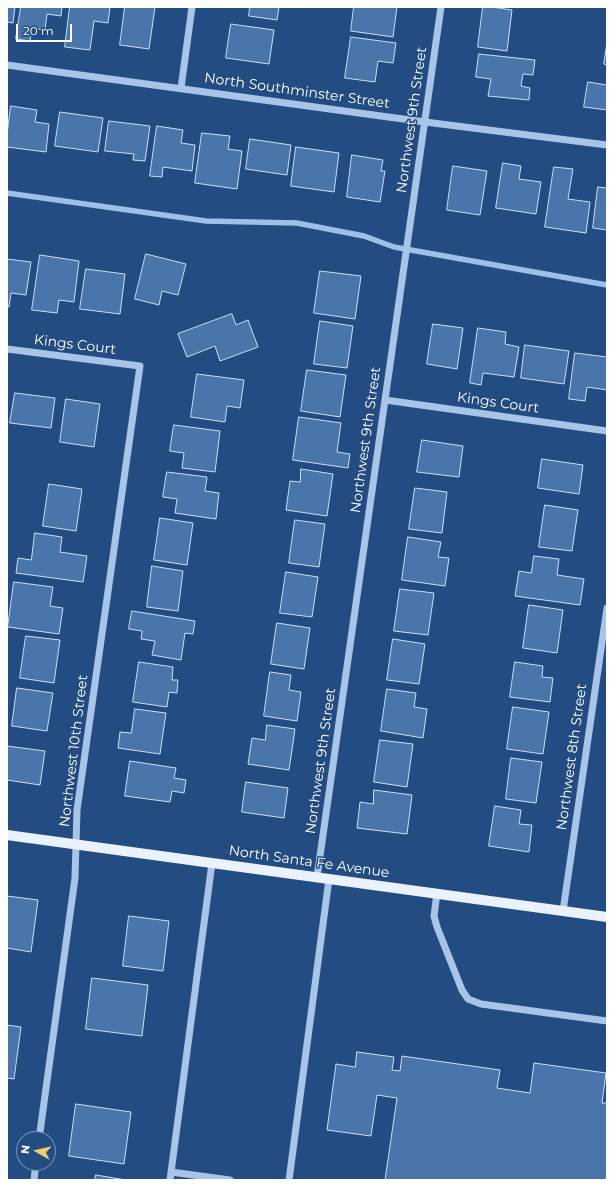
<!DOCTYPE html>
<html>
<head>
<meta charset="utf-8">
<style>
	body { margin:0 }
	#map { position:relative; width:614px; height:1187px; overflow:hidden; background:#224c82; font-family:Montserrat,sans-serif }
	canvas { display:block }
	.frame { position:absolute; inset:0; border:8px solid #fff; pointer-events:none }
	.north { position:absolute; left:16px; top:1131px; width:40px; height:40px; box-sizing:border-box; background:#224c82; border:1px solid #7a94b4; border-radius:50%; rotate:278deg; font-size:11px; font-weight:700; line-height:16px; text-align:center; color:#fff }
	.north::after { content:''; display:block; margin:auto; width:14px; height:18px; background:#f4cc6a; clip-path:polygon(50% 0,100% 100%,50% 72%,0 100%) }
	.scale { position:absolute; left:16px; top:24px; width:56px; height:18px; box-sizing:border-box; border:2px solid #fff; border-top:0; padding-left:5px; font-size:12px; line-height:14px; white-space:nowrap; color:#fff; -webkit-text-stroke:3px #224c82; paint-order:stroke }
</style>
</head>
<body>
<div id="map">
<canvas width="614" height="1187"></canvas>
<div class="frame"></div>
<div class="north">N</div>
<div class="scale">20 m</div>
</div>
<script>
const g = document.querySelector('canvas').getContext('2d');
g.lineJoin = 'round';
function stroke(path, color, width, dash) {
  g.strokeStyle = color;
  g.lineWidth = width;
  g.lineCap = dash ? 'butt' : 'round';
  g.setLineDash(dash || []);
  g.stroke(path);
}
function paint(path, color) {
  g.fillStyle = color;
  g.fill(path, 'evenodd');
}
function label(font, color, halo, rows, align = 'center') {
  g.font = font + ' Montserrat,sans-serif';
  g.lineWidth = 3;
  g.setLineDash([]);
  g.textBaseline = 'middle';
  g.strokeStyle = halo;
  g.fillStyle = color;
  for (const [text, x, y, turn = 0] of rows) {
    g.save();
    g.translate(x, y);
    g.rotate((+turn || 0) * Math.PI / 180);
    g.textAlign = isNaN(turn) ? turn : align;
    if (halo) g.strokeText(text, 0, 0);
    g.fillText(text, 0, 0);
    g.restore();
  }
}
const stream = new Path2D(`
	M7,193L206,221L297,223L364,236L394,247L607,285`);
const building = new Path2D(`
	M7,7H15L13,23L7,22Z
	M21,7H62L61,16L47,14L45,30L32,28L30,41L16,39Z
	M70,7H110L108,23L94,21L90,50L65,47Z
	M125,7H155L149,49L120,45Z
	M250,7H279L277,20L249,16Z
	M354,7H397L393,37L351,31Z
	M483,7H492L512,10L507,51L478,47Z
	M231,24L274,30L269,64L226,58Z
	M351,37L396,43L393,63L378,61L375,82L345,78Z
	M607,43V65L604,64Z
	M479,54L535,60L533,75L523,74L521,86L530,88L529,100L488,96L491,79L476,77Z
	M588,82L607,85V110L584,107Z
	M11,106L37,110L35,122L49,124L46,152L7,147V134Z
	M60,112L103,118L98,152L55,146Z
	M109,121L150,126L145,161L133,160L134,154L105,151Z
	M157,126L183,130L181,143L195,145L192,171L163,167L162,177L150,176Z
	M202,133L230,136L228,149L242,151L237,189L195,183Z
	M250,139L291,145L287,175L246,169Z
	M296,147L339,153L334,192L291,186Z
	M352,155L383,160L381,171H385L380,202L347,197Z
	M503,163L521,166L519,179L541,182L536,214L496,208Z
	M453,166L487,171L480,215L447,210Z
	M554,167L573,169L568,199L590,202L586,233L545,227Z
	M598,187L607,188V230L593,228Z
	M146,254L186,264L178,295L162,291L159,305L135,299Z
	M40,255L79,261L74,302L59,300L57,313L32,310Z
	M7,259L31,262L26,295L11,293L9,307L7,306Z
	M86,269L125,274L120,314L80,309Z
	M320,271L361,276L355,319L314,313Z
	M232,314L236,325L248,320L258,347L220,361L215,346L187,357L178,334Z
	M320,321L353,326L347,368L314,364Z
	M433,324L463,328L457,369L427,364Z
	M478,328L506,332L505,344L519,347L514,377L483,373L481,385L470,383Z
	M525,345L569,351L564,384L521,378Z
	M575,353L607,357V390L587,387L585,401L569,399Z
	M307,370L346,375L340,417L301,411Z
	M197,374L244,380L240,408L227,406L225,422L191,417Z
	M15,393L55,398L51,428L10,423Z
	M66,399L100,404L94,447L60,442Z
	M299,417L341,423L337,452L350,454L348,468L293,460Z
	M174,425L220,431L215,472L182,468L184,453L170,451Z
	M422,440L463,446L459,477L417,472Z
	M542,459L583,465L579,494L538,488Z
	M301,469L333,474L327,516L286,510L290,481L300,482Z
	M167,472L207,477L205,491L219,493L216,519L175,513L177,499L163,497Z
	M49,484L82,489L76,531L43,526Z
	M415,488L447,492L442,533L409,529Z
	M545,505L578,510L572,551L539,547Z
	M160,518L193,523L187,565L154,560Z
	M295,520L325,524L319,567L289,563Z
	M35,533L62,537L60,552L87,556L83,582L16,573L18,558L31,560Z
	M408,537L441,542L438,557L449,558L445,586L402,580Z
	M534,556L559,559L557,575L584,579L580,605L515,596L519,571L531,573Z
	M152,566L183,571L178,611L147,607Z
	M286,572L318,577L312,617L280,613Z
	M14,582L53,587L50,606L63,608L59,634L8,627Z
	M400,589L434,593L428,635L394,631Z
	M529,605L563,610L557,653L523,648Z
	M132,611L195,621L193,634L185,633L181,660L152,655L155,641L141,639L142,631L129,629Z
	M277,623L310,628L304,669L271,664Z
	M26,636L60,640L54,683L20,678Z
	M393,639L425,644L419,684L387,680Z
	M139,662L173,667L172,680H178L177,693L169,692L167,707L133,702Z
	M515,662L543,666L542,677L553,678L550,702L510,697Z
	M270,672L291,675L289,690L301,692L297,721L264,716Z
	M17,688L53,693L47,731L12,726Z
	M387,689L416,693L414,707L427,709L423,738L381,731Z
	M513,707L549,712L543,754L507,749Z
	M135,709L166,713L160,754L118,748L120,732L131,733Z
	M267,725L295,729L289,770L248,764L252,738L265,740Z
	M380,740L413,744L407,787L374,782Z
	M7,746L45,751L40,785L7,780Z
	M511,758L542,762L536,803L506,799Z
	M130,761L176,768L174,778L186,780L184,793L172,791L170,802L125,796Z
	M246,782L288,788L284,818L242,812Z
	M374,790L412,795L407,834L357,828L360,802L373,804Z
	M495,806L521,810L519,824L532,825L529,852L489,846Z
	M7,896L38,900L31,952L7,948Z
	M129,916L169,921L163,971L123,966Z
	M92,978L148,985L142,1036L86,1029Z
	M7,1025L21,1027L14,1079L7,1078Z
	M357,1052L394,1057L392,1070L400,1071L402,1056L500,1070L497,1088L530,1093L534,1063L606,1073L602,1103H607V1180H385L397,1098L377,1095L371,1136L327,1130L336,1064L355,1067Z
	M76,1104L131,1112L124,1164L69,1156Z
	M96,1175L126,1180H95Z`);
const minor = new Path2D(`
	M7,65L425,122L607,145
	M181,88L192,7
	M7,349L140,366L77,810L75,878L39,1139
	M385,400L607,431
	M317,877L441,7
	M437,893L434,916L437,927L462,990L468,999L481,1004L607,1021
	M563,911L607,608
	M171,1172L230,1180
	M34,1180L36,1163
	M170,1180L212,863
	M289,1180L329,879`);
const major = new Path2D(`
	M7,835L607,917`);
const streetNames = [
	["North Southminster Street",297,91,8],
	["Northwest 9th Street",412,120,-82],
	["Kings Court",75,345,7],
	["Kings Court",498,403,8],
	["Northwest 9th Street",366,440,-82],
	["Northwest 10th Street",74,751,-83],
	["Northwest 8th Street",572,757,-82],
	["Northwest 9th Street",321,761,-82],
	["North Santa Fe Avenue",309,862,8]
];
stroke(stream, '#9cc0e9', 5.5);
paint(building, '#4a75ab');
stroke(building, '#ccdff6', 1);
stroke(minor, '#a8c5e8', 7);
stroke(major, '#ebf2fe', 10);
label('14px', '#fff', '#224c82', streetNames);
</script>
</body>
</html>
